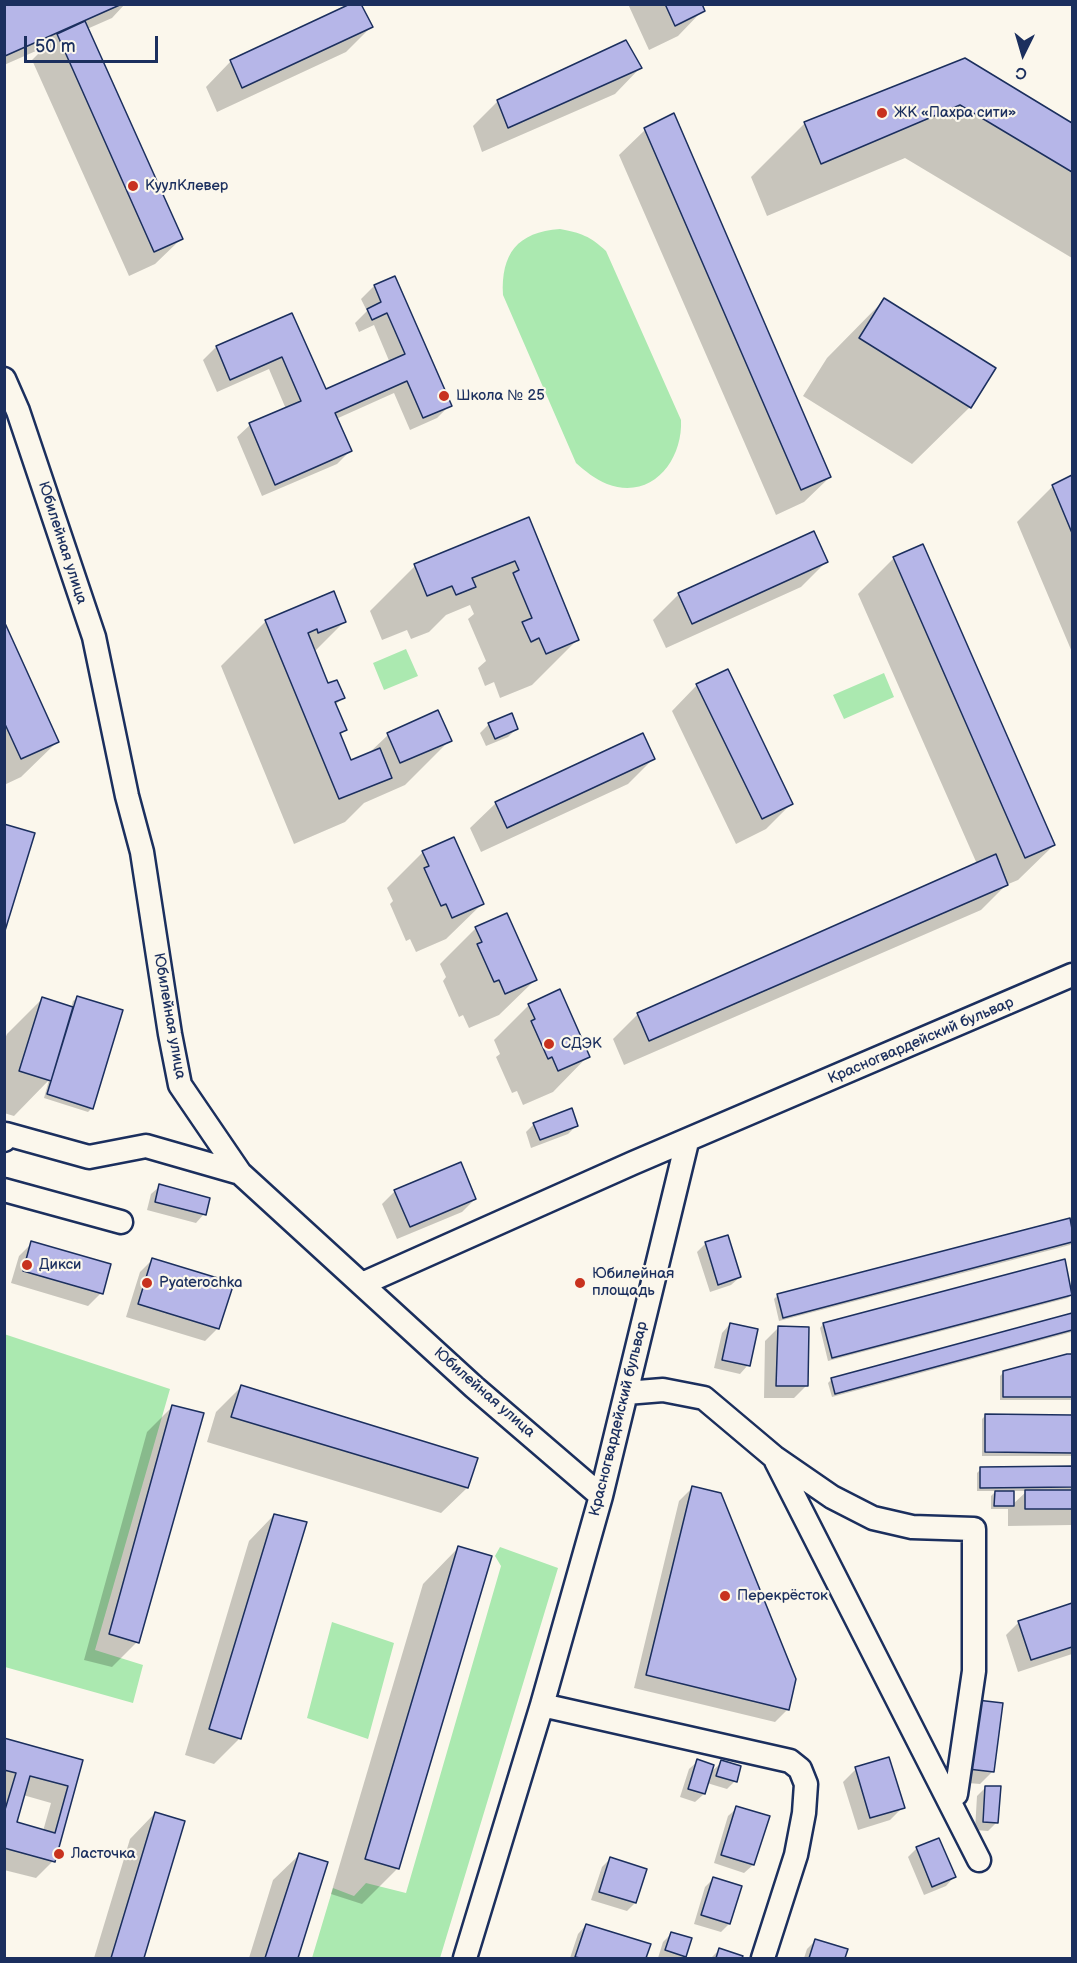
<!DOCTYPE html>
<html>
<head>
<meta charset="utf-8">
<style>
	body { margin:0 }
	#map { position:relative; width:1077px; height:1963px; overflow:hidden; background:#fbf7ec; font-family:"Balsamiq Sans",sans-serif }
	canvas { display:block }
	.frame { position:absolute; inset:0; border:6px solid #1b2f5e; pointer-events:none }
	.north { position:absolute; left:993px; top:24px; width:60px; height:60px; -webkit-text-stroke:4px #fbf7ec; paint-order:stroke; rotate:185deg; font-size:16px; font-weight:700; line-height:24px; text-align:center; color:#1b2f5e }
	.north::after { content:''; display:block; margin:auto; width:21px; height:27px; background:#1b2f5e; clip-path:polygon(50% 0,100% 100%,50% 72%,0 100%) }
	.scale { position:absolute; left:24px; top:36px; width:134px; height:27px; box-sizing:border-box; border:3px solid #1b2f5e; border-top:0; padding-left:8px; font-size:18px; line-height:21px; white-space:nowrap; color:#1b2f5e; -webkit-text-stroke:4px #fbf7ec; paint-order:stroke }
</style>
</head>
<body>
<div id="map">
<canvas width="1077" height="1963"></canvas>
<div class="frame"></div>
<div class="north">С</div>
<div class="scale">50 m</div>
</div>
<script>
const g = document.querySelector('canvas').getContext('2d');
g.lineJoin = 'round';
function paint(path, color) {
  g.fillStyle = color;
  g.fill(path, 'evenodd');
}
function stroke(path, color, width, dash) {
  g.strokeStyle = color;
  g.lineWidth = width;
  g.lineCap = dash ? 'butt' : 'round';
  g.setLineDash(dash || []);
  g.stroke(path);
}
function label(font, color, halo, rows, align = 'center') {
  g.font = font + ' "Balsamiq Sans",sans-serif';
  g.lineWidth = 4.5;
  g.setLineDash([]);
  g.textBaseline = 'middle';
  g.strokeStyle = halo;
  g.fillStyle = color;
  for (const [text, x, y, turn = 0] of rows) {
    g.save();
    g.translate(x, y);
    g.rotate((+turn || 0) * Math.PI / 180);
    g.textAlign = isNaN(turn) ? turn : align;
    if (halo) g.strokeText(text, 0, 0);
    g.fillText(text, 0, 0);
    g.restore();
  }
}
const green = new Path2D(`
	M560,229C581,233 590,236 606,251L681,420C683,461 651,501 607,484C595,479 585,471 576,463L503,295C501,254 517,232 560,229Z
	M406,649L418,676L384,690L373,663Z
	M884,673L894,697L844,719L833,695Z
	M4,1334L170,1389L95,1650L143,1665L133,1703L5,1667Z
	M500,1547L558,1568L440,1958H312L333,1888L354,1896L366,1883L406,1893L501,1566L495,1556Z
	M332,1622L394,1643L368,1739L307,1718Z`);
const shadow = new Path2D(`
	M4,4H125L112,18L87,29L181,239L155,264L129,276L32,60L45,47L4,65Z
	M628,4H700L703,10L678,36L649,50Z
	M371,27L346,52L217,112L206,87L231,61Z
	M965,60L1072,125V258L905,158L767,216L751,177L805,123Z
	M640,68L615,94L482,152L473,126L498,101Z
	M674,115L830,477L804,502L776,515L619,155L645,130Z
	M395,278L450,405L437,418L410,430L394,393L336,419L350,451L337,464L262,496L237,437L250,425L286,409L269,369L217,392L203,360L216,347L292,315L325,391L390,363L374,325L359,332L355,323L367,311L361,299L374,286Z
	M884,300L970,407L912,464L803,396L827,358Z
	M1072,477V652L1017,522L1053,486Z
	M528,519L578,639L532,685L500,698L494,682L485,686L478,668L486,661L468,619L474,614L470,605L446,615L429,632L411,639L407,630L382,640L370,611L415,566Z
	M814,533L827,561L801,587L666,648L653,620L678,595Z
	M894,558L1054,845L1018,880L1006,885L981,910L624,1065L613,1039L638,1014L977,864L858,594Z
	M266,621H345L314,652L328,685L343,698L335,705L345,730L340,735L351,762L368,754L388,735L438,712L450,740L405,785L364,803L345,822L294,844L221,666Z
	M4,625L57,742L21,777L4,785Z
	M697,685L791,804L766,829L736,844L672,711Z
	M489,724L517,728L508,737L486,746L480,733Z
	M653,759L628,784L481,852L470,828L496,803Z
	M423,852L482,904L446,939L416,952L410,939L406,941L390,904L393,901L387,888Z
	M476,928L535,980L499,1015L469,1028L463,1015L459,1017L443,981L446,977L440,964Z
	M77,998L92,1108L88,1112L44,1098L49,1080L14,1116L4,1113V1041L7,1034L42,999L71,1008L73,1001Z
	M529,1005L588,1056L553,1092L523,1105L517,1091L512,1093L496,1057L500,1054L494,1040Z
	M534,1124L577,1125L568,1134L531,1148L526,1132Z
	M160,1186L204,1214L196,1223L147,1210L151,1194Z
	M395,1191L475,1199L462,1212L397,1239L382,1204Z
	M1069,1220L1072,1235V1243L1070,1245L779,1321L774,1299L778,1295Z
	M32,1243L101,1293L88,1306L11,1283L19,1256Z
	M706,1243L740,1277L731,1285L710,1292L697,1252Z
	M153,1259L218,1328L205,1341L126,1317L140,1272Z
	M1063,1261L1072,1294L1068,1298L828,1361L820,1328L823,1324Z
	M1072,1314V1332L832,1397L828,1383L832,1379Z
	M730,1324L748,1365L740,1374L714,1368L722,1333Z
	M778,1328L807,1385L794,1398H764L765,1341Z
	M1067,1355H1072V1400H1000V1376L1004,1372Z
	M241,1387L467,1488L441,1513L207,1442L216,1412Z
	M173,1406L137,1642L112,1667L84,1660L147,1432Z
	M986,1415L1072,1416V1456H982V1419Z
	M1072,1468V1525L1008,1526V1509H991V1496L996,1491H977V1473L981,1469ZM1012,1491H1027L1012,1505Z
	M692,1488L788,1709L775,1722L634,1688L679,1501Z
	M274,1515L240,1738L214,1764L185,1755L249,1541Z
	M458,1548L398,1868L362,1904L331,1894L423,1584Z
	M1072,1605V1654L1018,1672L1006,1635L1019,1622Z
	M964,1715L993,1771L980,1784L956,1782Z
	M4,1739L81,1761L53,1861L36,1878L4,1870ZM23,1795L51,1803L43,1831L15,1823Z
	M698,1761L710,1773L722,1762L735,1781L727,1789L707,1783L704,1794L695,1802L680,1797L689,1769Z
	M856,1769L903,1807L890,1820L858,1830L843,1782Z
	M986,1787L997,1822L988,1831L975,1830L977,1796Z
	M737,1808L768,1817L753,1865L744,1873L714,1863L728,1816Z
	M155,1813L183,1822L143,1958H94L130,1839Z
	M938,1839L954,1877L946,1886L924,1895L908,1857L916,1849Z
	M299,1855L326,1863L296,1958H249L273,1880Z
	M610,1859L635,1903L627,1911L591,1900L602,1867Z
	M714,1878L729,1924L721,1932L694,1924L705,1887Z
	M586,1925L649,1945L645,1958H570L578,1934Z
	M671,1934L684,1956L682,1958H658L663,1942Z
	M815,1941L846,1950L844,1958H804L807,1949Z
	M719,1950L741,1957L740,1958H711Z`);
const building = new Path2D(`
	M4,4H122L5,56Z
	M350,4H361L373,27L242,88L230,60Z
	M665,4H702L705,11L675,26Z
	M85,21L183,239L154,252L57,34Z
	M626,40L642,68L508,128L497,100Z
	M965,58L1072,123V172L960,105L821,164L804,122Z
	M674,113L831,477L801,490L644,128Z
	M395,276L452,406L423,418L407,381L335,413L352,451L275,485L249,423L301,401L282,357L230,380L216,346L292,313L326,389L405,354L387,313L372,320L367,309L381,302L374,285Z
	M884,298L996,368L971,408L859,338Z
	M1072,475V533L1052,485Z
	M529,517L579,640L546,654L539,638L531,642L522,622L532,618L513,573L519,570L515,561L472,578L476,587L456,595L452,586L427,596L414,564Z
	M814,531L828,562L692,624L678,593Z
	M923,544L1055,845L1025,858L893,557Z
	M334,591L346,622L318,633L317,629L308,633L328,683L337,680L345,698L335,702L347,730L340,733L351,760L380,748L392,778L339,799L265,620Z
	M4,621L59,742L21,759L4,722Z
	M728,669L793,804L762,819L696,684Z
	M438,710L452,741L400,763L387,733Z
	M512,713L518,729L495,739L488,723Z
	M643,733L655,759L507,828L495,802Z
	M4,824L35,833L4,934Z
	M454,837L484,904L452,918L446,904L441,906L424,868L429,866L422,851Z
	M996,854L1008,885L649,1041L637,1013Z
	M507,913L537,980L505,994L499,980L494,982L477,944L482,942L475,927Z
	M560,989L590,1057L558,1071L552,1057L548,1059L531,1021L535,1019L528,1004Z
	M77,996L123,1010L93,1109L47,1094Z
	M42,997L73,1007L51,1081L19,1071Z
	M572,1108L578,1126L540,1140L533,1123Z
	M461,1162L476,1199L410,1227L394,1190Z
	M159,1184L210,1198L206,1215L155,1202Z
	M1070,1218L1072,1229V1242L783,1318L777,1294Z
	M728,1235L741,1277L718,1285L705,1242Z
	M31,1241L111,1264L103,1294L23,1271Z
	M152,1258L234,1283L219,1329L138,1304Z
	M1065,1259L1072,1295L832,1358L823,1323Z
	M1072,1313V1330L835,1394L831,1378Z
	M730,1323L758,1329L750,1366L722,1360Z
	M778,1326L809,1327L808,1386H776Z
	M1067,1354H1072V1397H1003V1371Z
	M241,1385L478,1458L468,1488L231,1417Z
	M172,1405L204,1413L139,1643L109,1634Z
	M985,1414L1072,1415V1453L985,1452Z
	M1072,1466V1487L980,1488V1467Z
	M692,1486L721,1493L796,1679L789,1710L646,1675Z
	M1025,1490H1072V1509H1025Z
	M995,1491H1014V1506H994Z
	M274,1514L307,1522L241,1739L209,1729Z
	M458,1546L492,1556L399,1869L365,1859Z
	M1072,1603V1647L1031,1660L1018,1621Z
	M977,1700L1003,1703L994,1772L968,1769Z
	M4,1738L83,1760L55,1862L4,1848V1813L16,1773L4,1770ZM30,1776L68,1786L55,1833L17,1822Z
	M889,1757L905,1808L870,1818L855,1767Z
	M697,1759L714,1765L705,1794L688,1789Z
	M721,1760L741,1766L737,1782L716,1776Z
	M985,1786H1001L998,1823L983,1822Z
	M736,1806L770,1816L754,1865L721,1855Z
	M155,1812L185,1821L144,1958H111Z
	M939,1838L956,1877L932,1887L916,1847Z
	M299,1853L328,1862L298,1958H265Z
	M610,1857L647,1869L636,1903L599,1892Z
	M713,1877L742,1886L730,1924L701,1915Z
	M586,1924L651,1944L646,1958H580L575,1957Z
	M671,1932L692,1938L686,1957L665,1950Z
	M815,1939L848,1949L845,1958H809Z
	M719,1948L743,1956L742,1958H716Z`);
const minor = new Path2D(`
	M4,379L18,411L94,637L127,796L142,852L170,1034L180,1085L240,1173L474,1387L601,1496
	M4,1140L6,1134L89,1157L146,1146L240,1173
	M4,1190L121,1222
	M362,1284L633,1163L1072,975
	M626,1393L663,1390L704,1398L774,1457L832,1497L873,1518L912,1527L974,1529V1671L956,1794L947,1797
	M776,1461L979,1860
	M542,1705L790,1761L800,1769L806,1784L804,1813L796,1855L763,1958
	M465,1958L542,1705L601,1496L687,1142`);
const markers = [
	[882,113,6,"#c8321e"],
	[133,186,6,"#c8321e"],
	[444,396,6,"#c8321e"],
	[549,1044,6,"#c8321e"],
	[27,1265,6,"#c8321e"],
	[147,1283,6,"#c8321e"],
	[580,1283,6,"#c8321e"],
	[725,1596,6,"#c8321e"],
	[59,1854,6,"#c8321e"]
];
const poiNames = [
	["ЖК «Пахра сити»",894,113],
	["КуулКлевер",145,186],
	["Школа № 25",456,396],
	["СДЭК",561,1044],
	["Дикси",39,1265],
	["Юбилейная",592,1274],
	["площадь",592,1291],
	["Pyaterochka",159,1283],
	["Перекрёсток",737,1596],
	["Ласточка",71,1854]
];
const streetNames = [
	["Юбилейная улица",62,543,72],
	["Юбилейная улица",169,1016,80],
	["Красногвардейский бульвар",921,1041,-23],
	["Юбилейная улица",484,1393,41],
	["Красногвардейский бульвар",619,1419,-76]
];
paint(green, '#abe9b0');
paint(shadow, '#0003');
paint(building, '#b6b6e8');
stroke(building, '#1b2f5e', 1.5);
stroke(minor, '#1b2f5e', 27);
stroke(minor, '#fbf7ec', 22);
for (const [x, y, r, color] of markers) {
  const dot = new Path2D();
  dot.arc(x, y, r, 0, 2 * Math.PI);
  g.fillStyle = color;
  g.fill(dot);
  stroke(dot, '#fbf7ec', 2);
}
label('15px', '#1b2f5e', '#fbf7ec', poiNames, 'left');
label('15px', '#1b2f5e', '#fbf7ec', streetNames);
</script>
</body>
</html>
